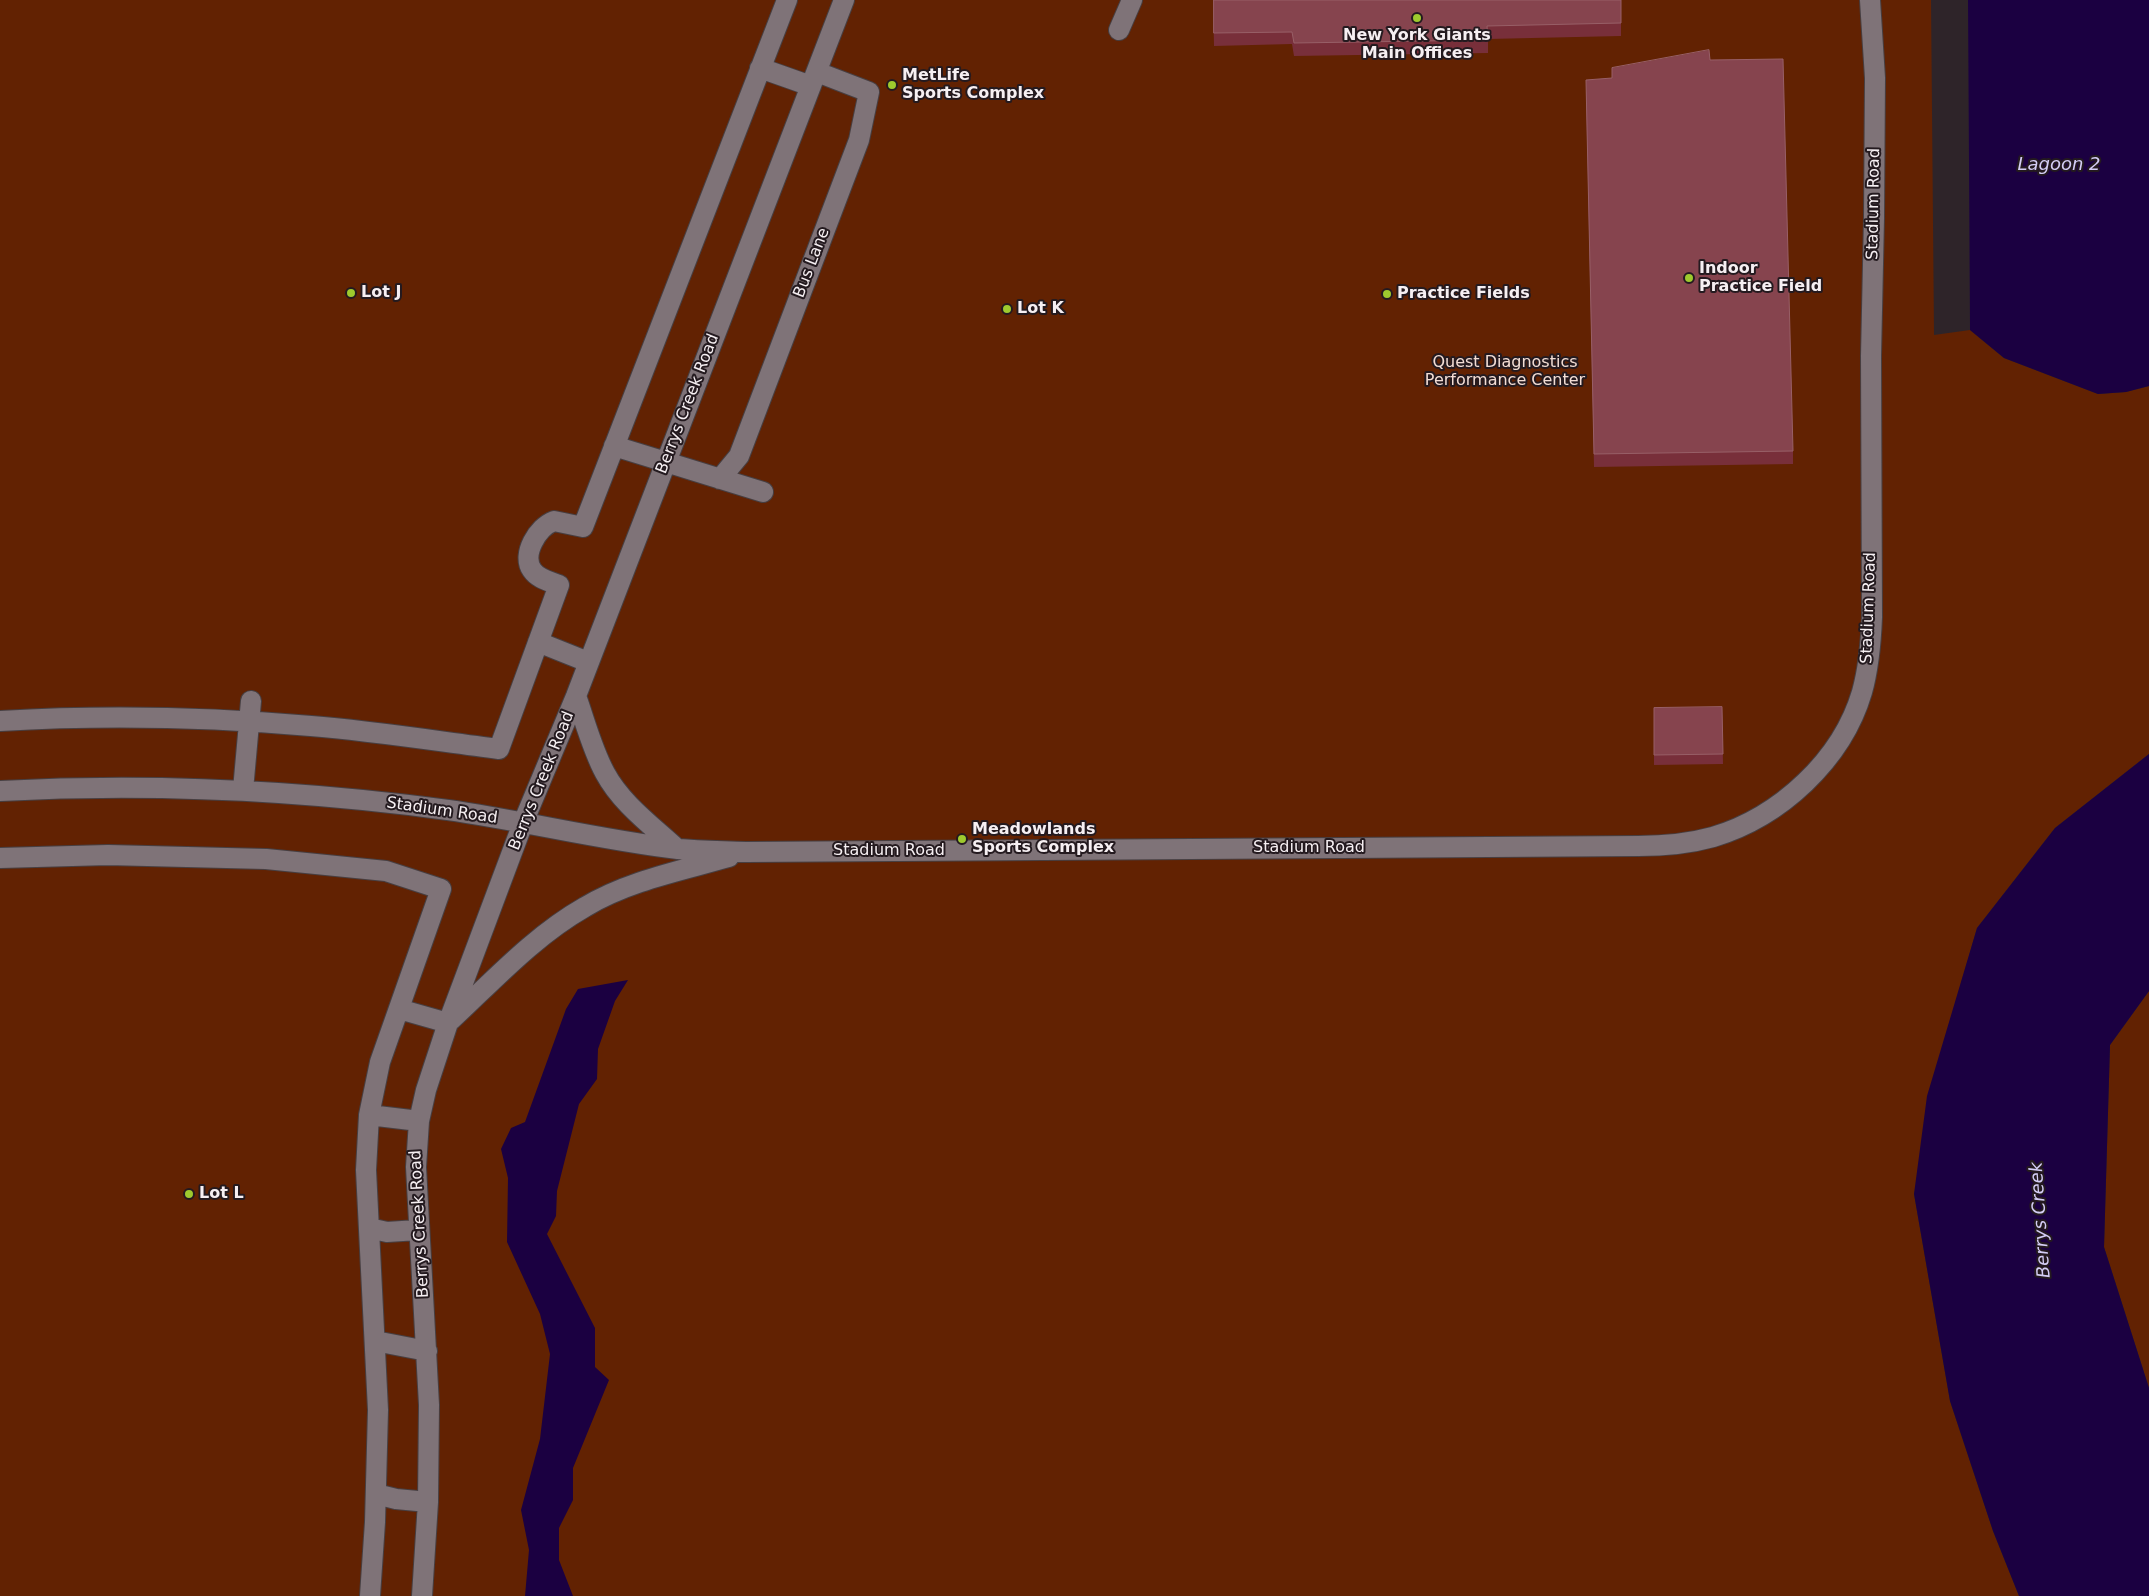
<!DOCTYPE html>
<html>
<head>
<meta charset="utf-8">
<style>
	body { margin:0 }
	canvas { display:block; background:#2e2429 }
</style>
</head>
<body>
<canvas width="2149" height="1596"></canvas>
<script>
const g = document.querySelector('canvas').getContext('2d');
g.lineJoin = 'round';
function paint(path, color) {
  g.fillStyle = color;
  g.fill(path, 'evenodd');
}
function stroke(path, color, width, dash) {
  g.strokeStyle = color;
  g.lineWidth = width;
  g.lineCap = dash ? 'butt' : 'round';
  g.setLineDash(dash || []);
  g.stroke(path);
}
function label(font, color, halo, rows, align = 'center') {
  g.font = font + ' "DejaVu Sans",sans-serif';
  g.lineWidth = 4;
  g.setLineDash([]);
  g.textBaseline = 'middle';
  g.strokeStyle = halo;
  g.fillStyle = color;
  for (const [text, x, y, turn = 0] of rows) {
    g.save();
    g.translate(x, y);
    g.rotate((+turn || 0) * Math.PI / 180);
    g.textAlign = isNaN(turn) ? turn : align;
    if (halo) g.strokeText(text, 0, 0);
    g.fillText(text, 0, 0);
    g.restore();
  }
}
const green = new Path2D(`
	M0,0H1931L1934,335L1970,330L2004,358L2098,394L2126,392L2149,386V754L2055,828L1977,928L1956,1001L1914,1194L1950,1401L1993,1531L2019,1596H0Z
	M2149,991V1388L2104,1247L2110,1045Z`);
const water = new Path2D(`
	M1968,0H2149V386L2126,392L2098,394L2004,358L1970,330Z
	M2149,754V991L2110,1045L2104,1247L2149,1388V1596H2019L1993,1531L1950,1401L1914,1194L1927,1096L1977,928L2055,828Z
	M628,980L615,1001L598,1049L597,1079L579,1104L557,1191L556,1216L547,1234L595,1328V1367L609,1380L573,1468V1500L559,1528V1560L573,1596H525L529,1550L521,1510L540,1439L550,1354L540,1314L507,1242L508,1178L501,1149L511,1128L525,1122L566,1009L578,989Z`);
const minor = new Path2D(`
	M1119,30L1132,0
	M760,68L811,86
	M614,446L763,492
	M720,479L739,456L859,140L869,92L817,72
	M538,642L588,662
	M576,696C585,721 592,749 605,773C621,803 651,825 676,848
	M0,721C103,715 208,717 311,726C374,731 436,741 499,749L559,585C549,581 538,579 532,570C521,554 538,527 554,521L583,527L787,0
	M243,790L251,701
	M0,791C150,783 299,790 448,810C525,821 601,840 678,849C701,851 724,851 746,852L1638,846C1663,846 1688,844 1713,837C1780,817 1842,760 1862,692C1869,667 1871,642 1872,617L1871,356L1874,218L1875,78L1870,0
	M0,858L108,855L266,859L386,871L441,889L380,1062L369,1115L366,1170L378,1410L375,1522L370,1596
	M399,1009L448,1023
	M451,1020C493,981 534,936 585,907C628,881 680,871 729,857
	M369,1115L419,1121
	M369,1228L387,1232L418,1230
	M375,1341L427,1351
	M376,1494L396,1499L428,1502
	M422,1596L428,1502L429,1405L416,1167L419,1121L426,1090L448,1023L523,823L576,696L844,0`);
const wall = new Path2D(`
	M1213,0H1621V36L1488,39V53L1294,56L1292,44L1214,46Z
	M1710,60L1793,451V464L1594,467L1586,92L1612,78V68Z
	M1722,707L1723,764L1654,765V708Z`);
const building = new Path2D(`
	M1214,0H1621V23L1487,26L1488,40L1294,43L1292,32L1214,33Z
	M1709,50L1710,60L1783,59L1793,451L1594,454L1586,80L1612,78V68Z
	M1722,707L1723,754L1654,755V708Z`);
const markers = [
	[1417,18,5,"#9eca2e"],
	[892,85,5,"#9eca2e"],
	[1689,278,5,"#9eca2e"],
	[351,293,5,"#9eca2e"],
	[1387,294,5,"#9eca2e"],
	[1007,309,5,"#9eca2e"],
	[962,839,5,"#9eca2e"],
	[189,1194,5,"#9eca2e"]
];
const poiNames = [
	["New York Giants",1417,36,"center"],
	["Main Offices",1417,54,"center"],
	["MetLife",902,76],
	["Sports Complex",902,94],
	["Indoor",1699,269],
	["Practice Field",1699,287],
	["Lot J",361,293],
	["Practice Fields",1397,294],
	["Lot K",1017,309],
	["Meadowlands",972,830],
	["Sports Complex",972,848],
	["Lot L",199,1194]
];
const streetNames = [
	["Stadium Road",1874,204,-89],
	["Bus Lane",812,263,-69],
	["Berrys Creek Road",688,404,-69],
	["Stadium Road",1869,608,-88],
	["Berrys Creek Road",542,781,-68],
	["Stadium Road",442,811,8],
	["Stadium Road",1309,848],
	["Stadium Road",889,851],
	["Berrys Creek Road",420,1224,-93]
];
const parkNames = [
	["Quest Diagnostics",1505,363],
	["Performance Center",1505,381]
];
const waterNames = [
	["Lagoon 2",2059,165],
	["Berrys Creek",2041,1220,-94]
];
paint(green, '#622202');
paint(water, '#1b0041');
stroke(minor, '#473f42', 22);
stroke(minor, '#7f7378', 20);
paint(wall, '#782f3a');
paint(building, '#86444e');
stroke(building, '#985f67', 1);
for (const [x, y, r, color] of markers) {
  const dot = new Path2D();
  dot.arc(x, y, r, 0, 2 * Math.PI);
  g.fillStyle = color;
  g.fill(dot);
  stroke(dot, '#241a1f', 2);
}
label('bold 16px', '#f6eff2', '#241a1f', poiNames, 'left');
label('16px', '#f6eff2', '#241a1f', streetNames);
label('16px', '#f3ddd4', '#241a1f', parkNames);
label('italic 18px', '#d4cdf5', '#241a1f', waterNames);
</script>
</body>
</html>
